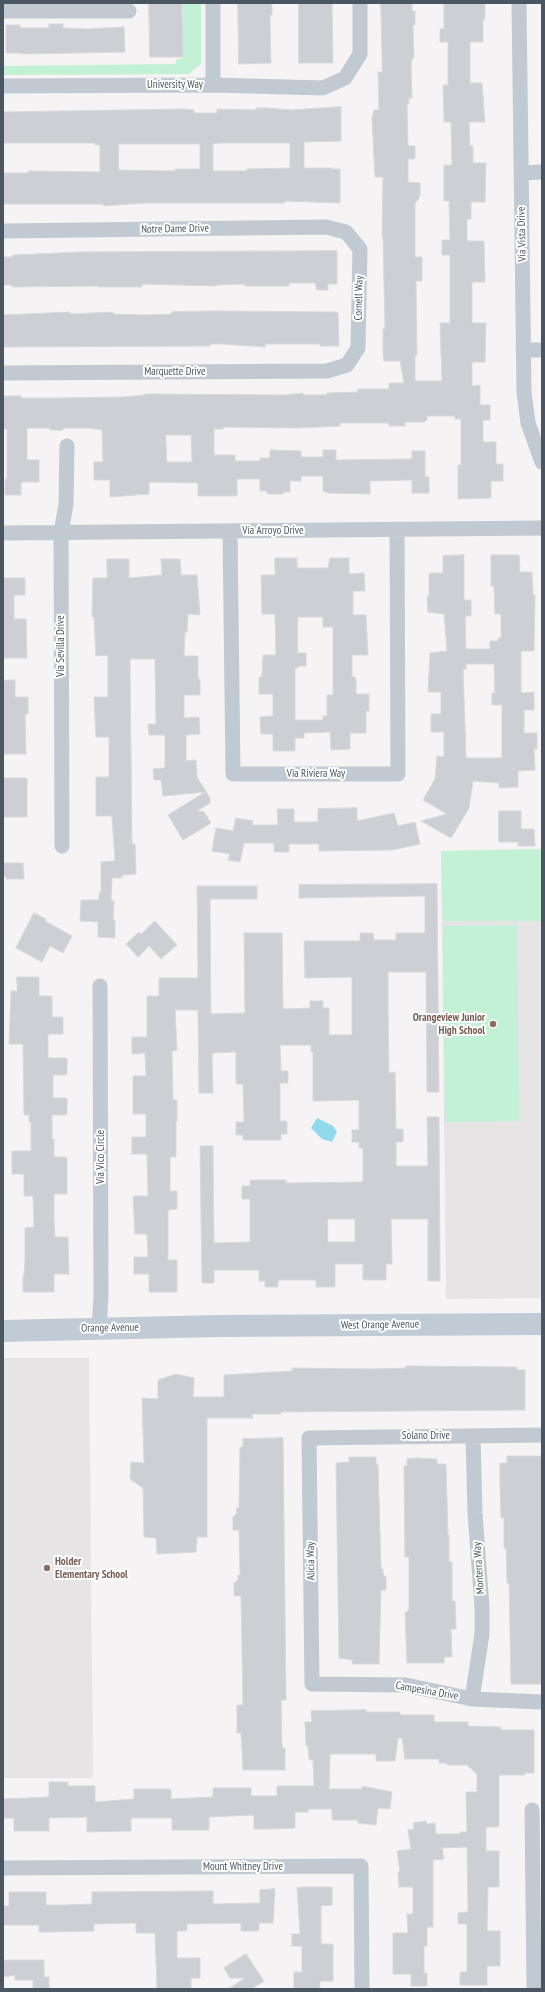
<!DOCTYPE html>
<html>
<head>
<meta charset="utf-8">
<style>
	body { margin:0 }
	#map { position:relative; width:545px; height:1992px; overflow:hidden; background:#f5f3f3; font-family:"PT Sans Narrow",sans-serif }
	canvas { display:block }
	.frame { position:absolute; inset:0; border:4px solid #4a5661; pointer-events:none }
</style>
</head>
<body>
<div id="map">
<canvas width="545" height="1992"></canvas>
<div class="frame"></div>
</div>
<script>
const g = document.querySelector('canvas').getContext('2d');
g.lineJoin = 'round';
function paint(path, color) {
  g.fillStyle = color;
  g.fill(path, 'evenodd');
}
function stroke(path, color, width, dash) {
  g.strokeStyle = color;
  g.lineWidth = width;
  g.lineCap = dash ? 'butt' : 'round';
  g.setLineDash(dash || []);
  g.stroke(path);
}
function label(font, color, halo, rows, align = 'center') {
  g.font = font + ' "PT Sans Narrow",sans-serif';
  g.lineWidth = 4;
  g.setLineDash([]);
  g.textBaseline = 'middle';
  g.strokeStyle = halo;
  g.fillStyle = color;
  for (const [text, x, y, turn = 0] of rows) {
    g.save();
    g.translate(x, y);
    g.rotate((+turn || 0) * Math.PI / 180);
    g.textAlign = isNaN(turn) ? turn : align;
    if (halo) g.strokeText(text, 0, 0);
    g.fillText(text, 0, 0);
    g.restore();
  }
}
const education = new Path2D(`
	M542,849V1298L446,1299L441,851Z
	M3,1358H89L93,1778H3Z`);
const green = new Path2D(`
	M183,3H201V64L189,74L3,75V66L176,64L175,60L183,58Z
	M542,849V921H443L441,851Z
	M517,925L519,1121L445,1122L443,926Z`);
const water = new Path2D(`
	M317,1118L333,1126L337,1132L332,1142L322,1139L311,1128Z`);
const building = new Path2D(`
	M149,3H182L183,57H150Z
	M238,3H272V15H270L271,63L239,64Z
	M299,3H332L333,63H299Z
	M381,3H412V11H415V25H413L414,58H412L411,67L412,98H409V104H407L408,146H415V159H408V182L420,183V196L415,204V257H422V281H416L417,355H415V381H442L440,323H450V255H442V240H450L449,201H444V165H452L451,122H444L443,85H448V42H440V29H444V3H485V19H483V42H470V83H482L485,122H469L470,146H473V163H486L485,202H471V219H467V241H484L485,282H472V323H486L485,362H472V386L480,385V405H490V420H483V442H496V464H503V481H491V498L458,499V465H461V419H455V416H427V420L424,422H405V426H389V423H340V426L297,428L223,427V429H214V455H235V461H260V458H270V450L301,451V457H323V450H336V460L412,459V451H425V477H429V493H412V480L370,481V494L328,493L323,491V476H301V481H290V492H283V494H267V491H260V479H237V496H198V483L149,482V494L110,497V480H94V462H103L102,430L88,428H63V430H50V428H27V460H39V482H21V495H5V479H7V429H3V396H21V398H55L123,397L145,395V394L285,395L303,393V395H327V393L358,392V389H389V383H404L400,361H384L383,353V329H385L383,237H382L383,177H375L372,118L374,110H379L378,72H382ZM166,435H191L192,462H167Z
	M49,24H63V28L87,29L124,27L125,52L21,54V53H6V25H20V28H49Z
	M341,107V141L304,142V168H331V169H340V203L285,201V203H145L103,206V204H3V173H28V171L100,172V145H95V143H3V112L182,109L194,110V113H217V109L256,110V108H267L291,110ZM222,143H290V168L247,169V171H213V144ZM119,144H200V169H175V171L119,170Z
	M337,251V284H328V290H317L315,283H289V286H245V284L216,285V286L142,284V287H98V286L12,287V285H3V257H13V255L81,252Z
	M216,311L336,312L338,313L339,346H320V344H265V347L222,344H210V346L3,347V315L70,312V314L113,312V314L146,315L172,314V312Z
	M464,555V600H471V616H465L466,649H490V641H498V638H501V614H495L494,586H491V555H519L520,572H532L533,595H535L534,651H521V693L534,692V710H524V733H537V749H534L535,770L518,771V787L499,788V783L473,781L469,808L451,838L421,821L447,814L423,800L435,779L437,756L444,757V732H431V714H441V692H428L430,653L447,651L444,614L428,612L427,596H429V573H443V556ZM466,664H494L495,693H492V705H502V758H466L463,669H466Z
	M275,558H297V568H328L330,558H349V574L364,573L365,591H353V615H366L368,655H352V677H355L356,679V694H369V711H366V733H350V749L331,750L330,732L304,733V738H295V751H273V734H261L260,717L273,716V694H259V677H262L263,655H276L275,614H262L261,575H275ZM298,617H323V627H333V695H327V716H323V720H295V668H298V666H306V653H298Z
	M107,559H129V578L162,575L161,559H180L181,575H197L200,615L188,614L187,632H185L184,656H198V679H200V695H184V718L199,717L200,734L186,735V761L196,760L197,777L210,798V803L197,811L204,812L211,823L183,840L168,815L205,792L163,796L161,780H154L153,769L165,768V735H149L148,724H156L155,659H130L132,844H135L136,874L122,875V878H112L111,901H114L113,920H115V938L98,937V922L80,921L81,900H99V893H101V862L115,861L112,816H96V777H109V737H96L94,697H108V655L96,656L94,617H92L93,578H107Z
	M3,578H25V595H14V619H26L27,658H3Z
	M3,680H15V697H28V714H25L26,754H3Z
	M3,778H27V817H3Z
	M357,808V821L394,813L398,826L415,822L420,844L392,850L319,851V844H289V852H274V843H244L240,862L228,860L230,854L212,851L216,828L233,831L236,818L253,821L252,825H278L277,809H294V822H318V809Z
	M499,811H521V829H534L535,846H518V842H499Z
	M3,863H23L24,879H6V876H3Z
	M437,884L439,1092H427L426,972H388V1007L389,1073L395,1072L396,1129H403V1142H396V1166H428L427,1117H439L440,1281H428V1219H391L392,1264H386V1280H363V1264H335V1287H316V1280H278V1287H265V1281H259V1270H214V1283H202L200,1146H213L214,1243L250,1242V1199H242V1186H250V1180H286V1183L363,1182V1148H359V1142H352V1130H359V1100L313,1101V1052H311V1045H280L281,1071H288V1083H280V1121H287V1134H281V1140H243V1135H236V1122H244L243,1084H236V1052L212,1053L213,1093H199L198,1010H175L177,1050L172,1051L173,1100H177V1121H176V1157H170V1191H177V1209L168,1210V1260H177V1292H149V1274H134V1257H148L147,1234H135L133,1196H148L147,1154H132V1137H146V1114H133V1076H146L145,1053L132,1054V1037H147V996H159V978H198L197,886H257V899H210L211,1014L245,1013L244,933H282L283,1009L310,1008V1001H323V1008H329V1035H352V977L305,978L304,941H360V933H373L374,940H396V933H425V896L299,898V885ZM328,1219H355V1242H328Z
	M34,913L46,919L45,921L72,936L63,953L50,946L42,962L16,948Z
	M155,921L177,945L161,959L149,946L138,957L126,944L139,932L141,934Z
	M17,977H39V996H52V1017H63V1034H48V1058H67V1075H53V1098H67V1115H52V1139H54V1157H67V1194H54V1219L55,1237H68L69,1274H54V1292H23V1275H24L25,1260V1228L34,1227L33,1196H24V1174H12V1151H31V1122H29V1115H24L23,1044H9L11,991H17Z
	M406,1366L517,1367V1370H525V1410L281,1412V1414H252L253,1418H207V1537H197L196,1552L157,1554L156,1538L144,1537L143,1488L130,1479L131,1462L144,1463L142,1398L158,1399V1380L176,1374L194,1378L193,1397H224V1375L292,1371V1368L372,1369L406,1368Z
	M283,1438L286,1700H281L282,1748H285V1770H243L241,1733H237V1705H243L241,1596H234V1583L238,1580V1575H240L239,1530H233V1517L237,1513L236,1508H239L240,1447H243V1439Z
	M507,1456H542V1684H511L509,1583H507L506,1548H504V1518H501L500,1485V1463H507Z
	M349,1457H376V1465H378L381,1569H383V1574L386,1577V1590H381L379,1664H352V1660L339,1658L336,1463L349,1462Z
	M416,1458L437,1459V1464H446L448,1535H449V1562H452V1601H455L456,1629H451L452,1657H444V1663H407L405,1613L409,1610V1557H405L404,1466H407V1459Z
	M366,1710V1712H400V1715H434V1722H468V1726L501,1727V1730H534V1773H525V1775H499V1827H486V1851H499V1887H488L487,1931H500V1966H487V1985H460V1972H467V1924H458V1913L468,1912L467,1847L442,1848L444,1859L433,1860V1927H427V1946H424V1973H427V1986H411V1974H393V1933H408L407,1914H413V1887H399L398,1872H400L397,1851L411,1849L408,1830L414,1829L413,1823L426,1821L427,1824L435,1823L436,1834H460V1832H467L466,1792H477V1774L467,1765H447V1763H439V1759H405L402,1738H398L395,1761H376V1754H330L329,1789H362V1786L392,1792L390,1809L378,1808L376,1825L358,1823V1820H332V1809H308V1812H295V1828L269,1829H254V1815L209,1817V1830H172V1818H131V1831L87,1832V1817L49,1818V1831H14V1818H3V1799L49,1797V1782H68V1786H95V1802L134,1799V1789H171V1799L213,1797V1788H251V1796H277V1786H314L313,1760H310L309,1758L308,1746H306L305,1722H312L311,1711Z
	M303,1887H332V1905L321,1906V1944H333V1981H320V1989H294V1972H302V1946H292V1934H300L297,1888Z
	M275,1889L273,1923H259V1931H241V1923L187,1924V1931H177V1958H200V1978H191V1989H157L155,1933H136V1923L94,1924V1931L53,1932H39V1925H3V1906H9V1892H46V1905H64L92,1904V1892L213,1891V1904L260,1903V1890Z
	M246,1954L264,1981L251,1989H228L245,1978H230L224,1968Z
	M3,1960H44V1977H49V1989H33V1980H15V1975L3,1977Z`);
const minor = new Path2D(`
	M213,3V85
	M519,3L524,392L528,423L542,462
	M3,11H55L63,7
	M55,11H129
	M3,86L213,85L323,88L345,78L360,54V3
	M521,173L542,172
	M3,231L326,227L346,232L360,249L358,348L347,365L327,371L3,373
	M523,350H542
	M230,531L233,774H398L397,530
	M3,533L542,528
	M62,846L61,533L66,504L67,446
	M99,1328L101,1298L100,986
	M542,1435L309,1438L312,1684L406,1685L472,1699L542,1702
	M472,1699L482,1634V1607L475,1513L473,1436
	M532,1810L534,1989
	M3,1868L361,1866L362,1989`);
const secondary = new Path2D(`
	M3,1331L218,1326L542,1324`);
const markers = [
	[493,1024,4,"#8d6e63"],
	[47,1568,4,"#8d6e63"]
];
const streetNames = [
	["University Way",175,85],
	["Notre Dame Drive",175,229,-1],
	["Via Vista Drive",522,234,-91],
	["Cornell Way",359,298,-89],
	["Marquette Drive",175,372],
	["Via Arroyo Drive",273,531],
	["Via Sevilla Drive",61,646,-90],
	["Via Riviera Way",316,774],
	["Via Vico Circle",101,1157,-90],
	["West Orange Avenue",380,1325,-1],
	["Orange Avenue",110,1328,-1],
	["Solano Drive",426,1436],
	["Alicia Way",311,1561,-91],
	["Monterra Way",479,1568,-94],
	["Campesina Drive",427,1691,10],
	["Mount Whitney Drive",243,1867]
];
const educationNames = [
	["Orangeview Junior",485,1018],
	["High School",485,1031],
	["Holder",55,1562,"left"],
	["Elementary School",55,1575,"left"]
];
paint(education, '#e6e4e5');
paint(green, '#c3f1d5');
paint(water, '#90daee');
paint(building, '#cdcfd5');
stroke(building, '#d7d9de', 1);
stroke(minor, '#c1cad2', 15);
stroke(secondary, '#c1cbd6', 22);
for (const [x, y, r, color] of markers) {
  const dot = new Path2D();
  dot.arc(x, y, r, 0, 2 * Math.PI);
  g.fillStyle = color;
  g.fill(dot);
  stroke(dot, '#fff', 1.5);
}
label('11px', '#4a5661', '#fff', streetNames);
label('bold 11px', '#785e54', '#fff', educationNames, 'right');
</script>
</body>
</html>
